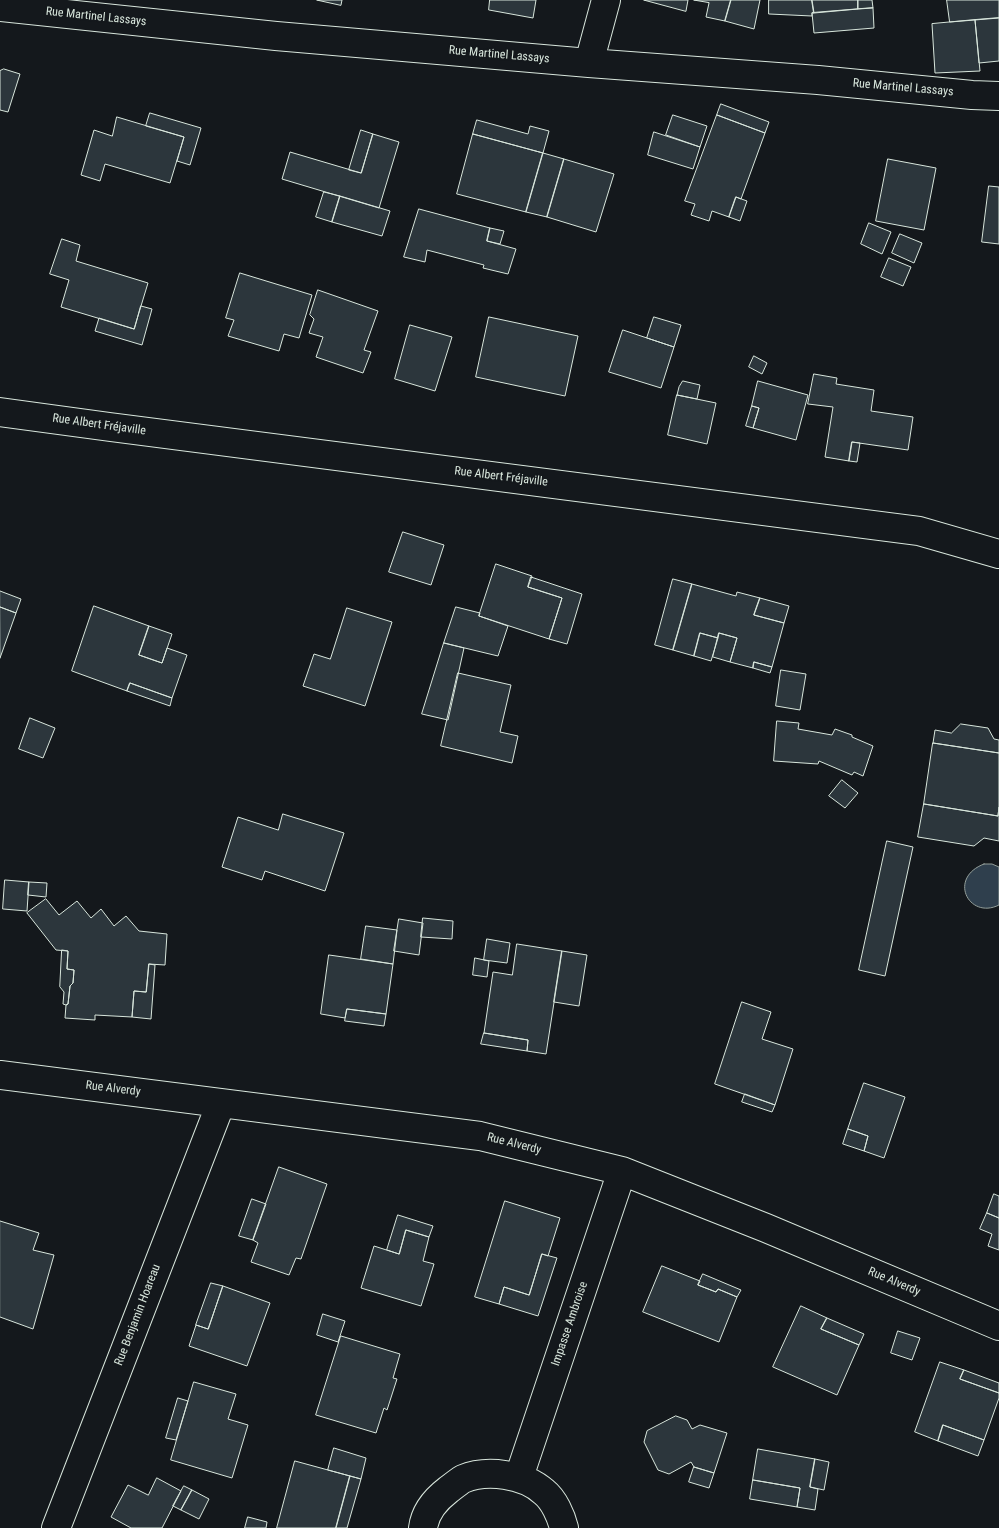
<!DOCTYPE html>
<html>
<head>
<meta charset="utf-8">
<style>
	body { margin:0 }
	canvas { display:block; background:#14181c }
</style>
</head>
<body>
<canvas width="999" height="1528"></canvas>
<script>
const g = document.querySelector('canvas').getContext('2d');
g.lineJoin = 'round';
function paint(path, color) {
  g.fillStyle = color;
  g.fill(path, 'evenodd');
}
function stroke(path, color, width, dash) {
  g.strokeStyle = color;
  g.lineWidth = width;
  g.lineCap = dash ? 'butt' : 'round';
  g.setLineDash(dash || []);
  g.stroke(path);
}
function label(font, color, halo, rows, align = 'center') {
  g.font = font + ' "Roboto Condensed",sans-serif';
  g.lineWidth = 4;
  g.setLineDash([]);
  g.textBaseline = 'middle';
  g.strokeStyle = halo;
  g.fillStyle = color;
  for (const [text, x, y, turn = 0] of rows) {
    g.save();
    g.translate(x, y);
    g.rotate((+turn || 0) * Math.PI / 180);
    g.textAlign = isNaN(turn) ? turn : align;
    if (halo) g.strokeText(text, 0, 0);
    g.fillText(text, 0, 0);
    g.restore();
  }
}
const water = new Path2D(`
	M984,864H992L999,867V905C969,920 947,878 984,864Z`);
const building = new Path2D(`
	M317,0H342L341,5Z
	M490,0H536L533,18L489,10Z
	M644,0H688L686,11Z
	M694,0H731L725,21L706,17L709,3Z
	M731,0H760L754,29L725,21Z
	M769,0H812L814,13H812V16L769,14Z
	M812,0H858V9L814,13Z
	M858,0H872L873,8L858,9Z
	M947,0H999V18L950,22Z
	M873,8L874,28L814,33L812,13Z
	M999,18V61L979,63L975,20Z
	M975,20L980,71L935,73L932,24Z
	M4,69L20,74L8,112L0,110V71Z
	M721,104L769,122L765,133L717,115Z
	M150,113L201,128L190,165L177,161L184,137L146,126Z
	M673,115L707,126L700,147L666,135Z
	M717,115L765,133L741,199L736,197L729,217L712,211L709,221L691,215L695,204L685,201Z
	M117,117L184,137L170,183L105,164L100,181L81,175L94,130L112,136Z
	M477,120L528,134L530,126L549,131L543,153L473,134Z
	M361,130L373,134L361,173L349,170Z
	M654,132L700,147L693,169L648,155Z
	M373,134L399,142L379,208L282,179L290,152L361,173Z
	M473,134L543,153L526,212L457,194Z
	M543,153L564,159L547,217L526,212Z
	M564,159L614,174L596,232L547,217Z
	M888,159L936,168L924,230L876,221Z
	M989,186L999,187V244L982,242Z
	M324,192L340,196L332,222L316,217Z
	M340,196L390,211L382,236L332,222Z
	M736,197L747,201L740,221L729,217Z
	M419,209L490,228L487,241L516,249L508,274L483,268L484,265L427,250L425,262L404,257Z
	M869,223L891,232L882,254L861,244Z
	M490,228L504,231L500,244L487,241Z
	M900,234L922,243L914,263L892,253Z
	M62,239L80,245L76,261L148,283L134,329L61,307L69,280L50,274Z
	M889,258L911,267L903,286L881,277Z
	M240,273L312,295L299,338L284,334L279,351L228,336L234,320L226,318Z
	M318,290L378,311L364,350L371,352L363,373L316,357L323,337L309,333L314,319L310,315Z
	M141,306L152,309L142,345L95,331L99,318L134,329Z
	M489,317L578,336L565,396L476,377Z
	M654,317L681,325L674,347L647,338Z
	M410,325L452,337L435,391L395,379Z
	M623,330L674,347L661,388L609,372Z
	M754,356L767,363L762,374L749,367Z
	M814,374L837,378L836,384L874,390L871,411L913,417L908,450L852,442L849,461L825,457L833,407L808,404Z
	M683,381L700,385L697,399L677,395L679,387Z
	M758,381L808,395L796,440L753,428L759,408L752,406Z
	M677,395L716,403L707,444L668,435Z
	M752,406L759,408L753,428L746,426Z
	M852,442L860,443L857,462L849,461Z
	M403,532L444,545L431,585L389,572Z
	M496,564L532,576L528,587L562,598L549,639L479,616Z
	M531,577L582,594L567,644L549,639L562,598L528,587Z
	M673,579L692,584L673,650L655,645Z
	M692,584L736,596L737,592L760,598L754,615L784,623L772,667L754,662L753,668L730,662L737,638L719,633L718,638L700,633L694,656L673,650Z
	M0,591L21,599L16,613L0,607Z
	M760,598L789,606L784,623L754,615Z
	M94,606L149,626L139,655L162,663L167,648L187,655L172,698L130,683L127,691L72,671Z
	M0,607L16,613L0,658Z
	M456,607L480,613L479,616L508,626L498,656L444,643Z
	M347,608L392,622L365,706L303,686L314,654L330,659Z
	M149,626L172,634L162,663L139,655Z
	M700,633L718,638L711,661L694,656Z
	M719,633L737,638L730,662L713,657Z
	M444,643L464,648L448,720L422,714Z
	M754,662L772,667L770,673L753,668Z
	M781,670L806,674L800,710L776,706Z
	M458,673L511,685L500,732L518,736L512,763L441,746Z
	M130,683L172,698L170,706L127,691Z
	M30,718L55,728L43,758L19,749Z
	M777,721L799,723L798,729L832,735L835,729L852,735V737L873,746L863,776L854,772L852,775L819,761L818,764L774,761Z
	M961,724L988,728L994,739L999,740V753L933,743L935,730L951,733Z
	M933,743L999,753V807L998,816L924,804Z
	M842,780L858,793L845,808L829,796Z
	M924,804L998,816L999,807V841L984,838L974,846L918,837Z
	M283,814L344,833L325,891L265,871L262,880L222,867L238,817L278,830Z
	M887,841L913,847L885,976L859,970Z
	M5,880L29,882L27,911L3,909Z
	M29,882L47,883L46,897L28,895Z
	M46,899L59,915L77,901L91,918L101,909L114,926L126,916L139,931L167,934L165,965L149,964L146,992L134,991L132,1017L95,1015V1020L65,1018L66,1005L68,1004L70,986L73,983L74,970L67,969L68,951L56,950L27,913Z
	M423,918L453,921L452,939L421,937Z
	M399,919L423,923L419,955L394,951Z
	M366,926L397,930L393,964L361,959Z
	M487,939L510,943L507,963L484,960Z
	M517,944L562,951L546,1054L527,1051L528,1040L484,1033L493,972L512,975Z
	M62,950L68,951L67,969L74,970L73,983L70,986L68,1004L66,1005L63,1004L64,992L60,987Z
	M562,951L587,955L579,1006L554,1002Z
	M329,955L393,964L386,1014L347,1009L345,1018L321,1014Z
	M475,958L489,961L487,977L473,975Z
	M149,964L155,965L151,1019L132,1017L134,991L146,992Z
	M742,1002L771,1012L762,1039L793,1049L775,1105L715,1084Z
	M347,1009L386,1014L384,1026L345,1021Z
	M484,1033L528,1040L527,1051L481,1044Z
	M864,1083L905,1097L884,1158L864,1151L868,1136L848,1129Z
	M745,1094L775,1105L772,1112L742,1102Z
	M848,1129L868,1136L864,1151L843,1144Z
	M279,1167L327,1184L301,1259L296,1258L289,1275L251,1262L258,1243L253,1240Z
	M994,1194L999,1196V1218L987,1213Z
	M252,1199L266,1204L253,1240L239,1236Z
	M505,1201L560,1218L548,1256L542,1254L529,1295L504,1287L499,1304L475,1297Z
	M987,1213L999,1218V1250L988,1246L992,1234L980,1229Z
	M398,1215L433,1226L429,1237L406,1230L399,1254L387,1250Z
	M0,1221L39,1233L33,1250L54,1255L33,1329L0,1317Z
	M406,1230L429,1237L423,1261L434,1264L421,1306L361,1288L374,1246L399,1254Z
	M542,1254L557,1258L538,1316L499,1304L504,1287L529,1295Z
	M662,1266L700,1281L698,1285L716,1292L718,1289L737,1297L719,1342L643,1312Z
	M703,1274L741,1290L737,1297L718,1289L716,1292L698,1285Z
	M211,1283L223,1286L208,1329L196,1325Z
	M223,1286L270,1303L247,1366L189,1346L196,1325L208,1329Z
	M801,1306L827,1318L821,1329L859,1345L837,1395L773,1367Z
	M323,1314L345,1321L338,1342L317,1335Z
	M827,1318L864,1334L859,1345L821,1329Z
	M898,1331L920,1338L912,1360L891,1353Z
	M341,1336L400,1354L393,1378L397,1379L387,1410L384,1408L376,1433L316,1415Z
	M940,1362L964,1370L960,1379L999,1393V1398L984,1440L943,1425L938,1441L915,1432Z
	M964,1370L999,1383V1393L960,1379Z
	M194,1382L236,1394L228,1419L248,1425L232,1478L171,1460Z
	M178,1398L188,1401L176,1440L166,1438Z
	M676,1416L687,1420L692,1429L700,1425L727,1433L714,1473L694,1467L691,1462L669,1474L658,1470L644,1442L647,1431Z
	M943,1425L984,1440L978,1456L938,1441Z
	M334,1448L366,1458L361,1479L328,1470Z
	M758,1449L815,1459L810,1487L818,1489L815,1510L797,1507L800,1488L753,1480Z
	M815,1459L829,1462L824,1490L810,1487Z
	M295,1461L350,1476L336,1528H277Z
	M694,1467L714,1473L709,1488L689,1482Z
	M350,1476L361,1479L347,1528H336Z
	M157,1478L181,1491L162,1528H131L111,1517L128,1485L148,1495Z
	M753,1480L800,1488L797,1507L750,1499Z
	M184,1486L192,1490L181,1510L173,1506Z
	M192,1490L209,1499L199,1519L181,1510Z
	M248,1517L267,1522L266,1528H245Z`);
const street = new Path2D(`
	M0,7L276,36L589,63L818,80L972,95L999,96
	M589,63L606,0
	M0,412L110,427L919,531L999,554
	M0,1075L480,1136L622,1171L766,1228L999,1326
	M519,1477L622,1171
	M56,1528L221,1103
	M423,1528C425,1512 435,1500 448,1490C452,1487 458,1482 463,1479C487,1469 524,1474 544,1492C554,1500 561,1516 564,1528`);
const streetNames = [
	["Rue Martinel Lassays",96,17,6],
	["Rue Martinel Lassays",499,55,5],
	["Rue Martinel Lassays",903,88,5],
	["Rue Albert Fréjaville",99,425,8],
	["Rue Albert Fréjaville",501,477,7],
	["Rue Alverdy",113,1089,7],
	["Rue Alverdy",514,1144,14],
	["Rue Alverdy",894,1282,23],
	["Rue Benjamin Hoareau",138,1315,-69],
	["Impasse Ambroise",570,1324,-71]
];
paint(water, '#2f3f4d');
stroke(water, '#939e99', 1);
paint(building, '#2c363c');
stroke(building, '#d8e6dc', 1);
stroke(street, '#d8e6dc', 30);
stroke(street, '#14181c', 28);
label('12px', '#d8e6dc', '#14181c', streetNames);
</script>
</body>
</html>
